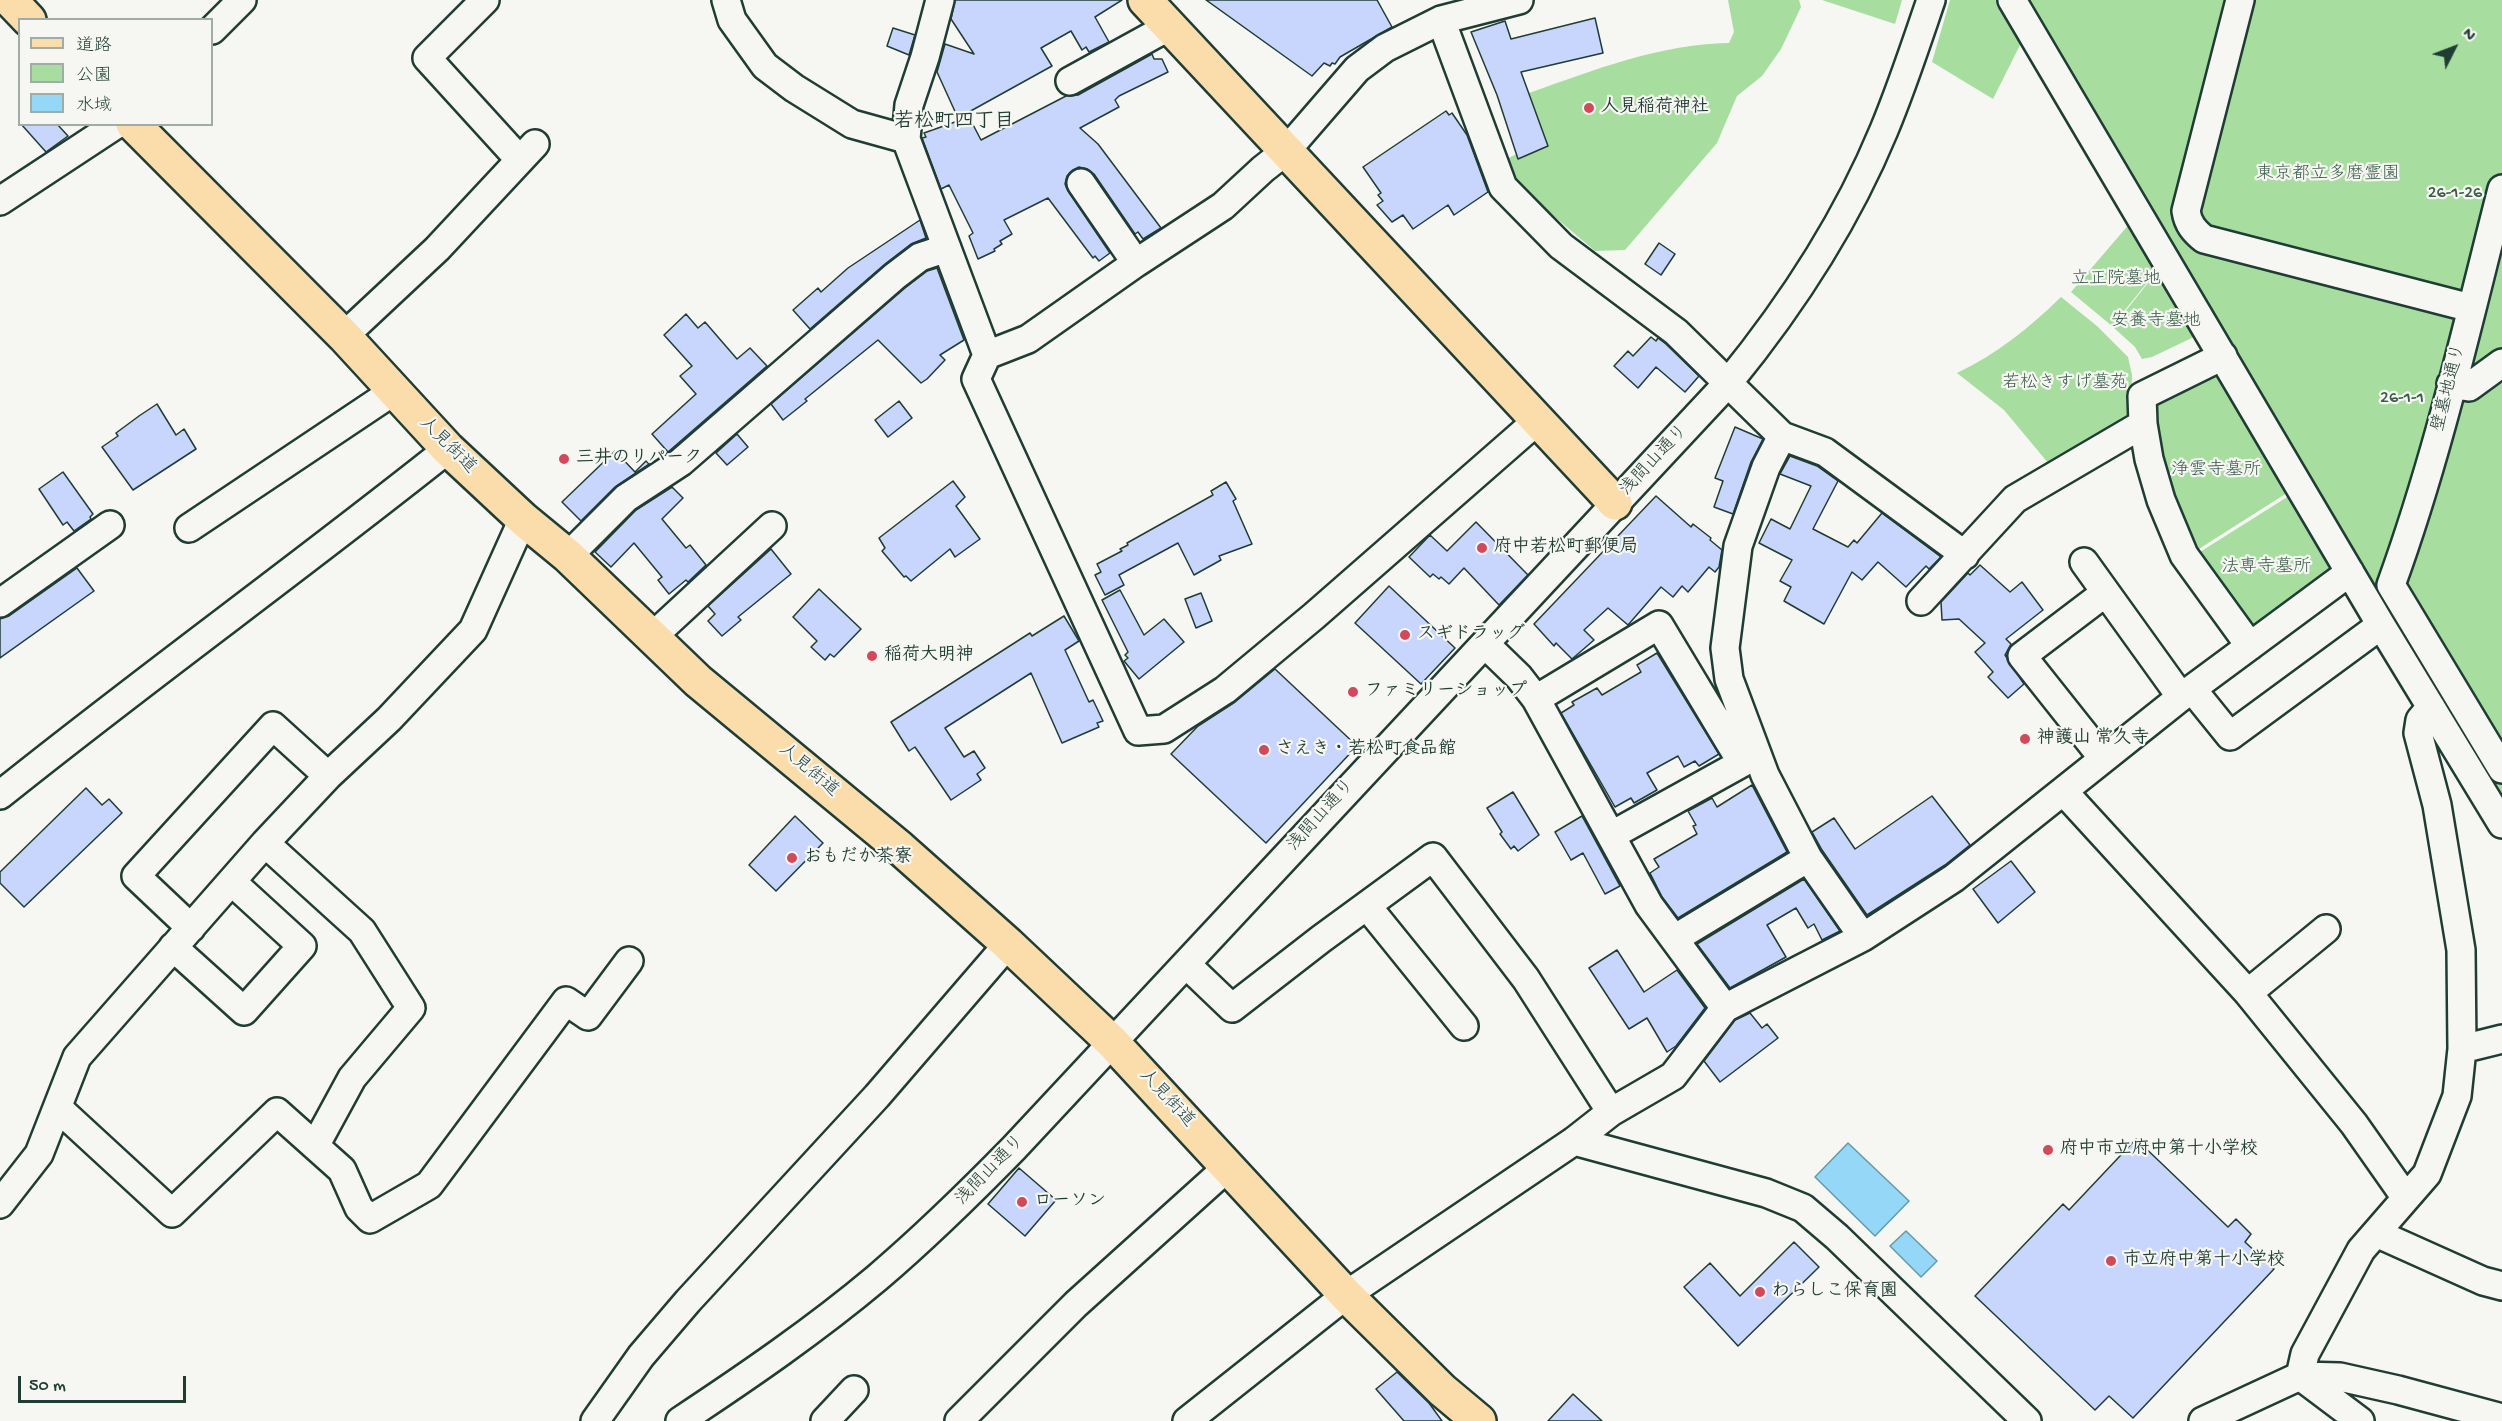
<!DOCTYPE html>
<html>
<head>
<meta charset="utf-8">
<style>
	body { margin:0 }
	#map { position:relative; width:2502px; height:1421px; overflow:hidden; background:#f6f6f2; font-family:"Gochi Hand","Klee One",sans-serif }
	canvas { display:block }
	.legend { position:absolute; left:18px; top:18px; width:195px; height:108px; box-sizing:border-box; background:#f6f6f2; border:2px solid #a0aca6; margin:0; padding:8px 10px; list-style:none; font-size:18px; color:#1f3d34 }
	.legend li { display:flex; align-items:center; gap:12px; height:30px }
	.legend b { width:30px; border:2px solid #a0aca6 }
	.north { position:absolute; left:2424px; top:18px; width:60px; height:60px; -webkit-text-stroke:4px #f6f6f2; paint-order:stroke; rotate:48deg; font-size:16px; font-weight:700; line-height:24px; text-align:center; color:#1f3d34 }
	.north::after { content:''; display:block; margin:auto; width:21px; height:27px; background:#1f3d34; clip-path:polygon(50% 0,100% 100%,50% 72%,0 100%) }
	.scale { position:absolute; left:18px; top:1376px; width:168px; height:27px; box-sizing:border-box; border:3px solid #1f3d34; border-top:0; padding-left:8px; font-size:18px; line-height:21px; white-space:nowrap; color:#1f3d34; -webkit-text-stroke:4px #f6f6f2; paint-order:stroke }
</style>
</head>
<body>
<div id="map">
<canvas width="2502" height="1421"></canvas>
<ul class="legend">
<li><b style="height:8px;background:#fbddab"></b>道路</li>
<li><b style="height:16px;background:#a8dda0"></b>公園</li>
<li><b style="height:16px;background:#94d7f6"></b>水域</li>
</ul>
<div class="north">N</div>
<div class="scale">50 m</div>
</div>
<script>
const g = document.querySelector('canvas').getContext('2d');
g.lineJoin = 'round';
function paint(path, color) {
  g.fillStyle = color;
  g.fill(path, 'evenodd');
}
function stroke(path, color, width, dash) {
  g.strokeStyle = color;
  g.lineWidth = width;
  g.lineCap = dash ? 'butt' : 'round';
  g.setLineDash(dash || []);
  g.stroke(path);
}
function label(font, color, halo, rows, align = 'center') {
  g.font = font + ' "Gochi Hand","Klee One",sans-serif';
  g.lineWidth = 4.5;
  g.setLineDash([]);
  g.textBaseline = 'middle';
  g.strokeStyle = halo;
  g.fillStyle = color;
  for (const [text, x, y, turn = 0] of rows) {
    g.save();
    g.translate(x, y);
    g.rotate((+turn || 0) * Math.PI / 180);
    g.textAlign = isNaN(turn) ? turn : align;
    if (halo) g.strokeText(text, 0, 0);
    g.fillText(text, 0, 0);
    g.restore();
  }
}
const green = new Path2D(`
	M1728,0H1799L1801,7L1781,49L1762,76L1737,96L1717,143L1625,250L1595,251L1542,206L1524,195L1505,160L1539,142L1529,93C1594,70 1660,44 1729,43L1734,32Z
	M1822,0H1902L1895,24Z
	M1950,0H1998L2021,43L1993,99L1932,62Z
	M2025,0H2502V806Z
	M2131,222L2159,268L2112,326L2071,292Z
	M2159,269L2198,335L2152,357L2142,359L2135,347L2113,327Z
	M2061,297L2097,326L2128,357L2132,375L2131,418L2054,470L2004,410L1957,373C1997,354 2029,328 2061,297Z
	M2219,369L2290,491L2191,554L2167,495L2146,403Z
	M2292,494L2338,569L2252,640L2192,557Z`);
const water = new Path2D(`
	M1848,1143L1909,1201L1875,1236L1815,1177Z
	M1906,1231L1937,1261L1921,1277L1890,1246Z`);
const building = new Path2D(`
	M955,0H1122L1095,17L1109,42L1089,52L1086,47L1082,50L1071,31L1041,48L1052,66L958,118L937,72L945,44L974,54L951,19Z
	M1206,0H1377L1392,27L1340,57L1335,64L1332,63L1330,66L1324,63L1312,76Z
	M1595,18L1603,53L1521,72L1548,146L1518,159L1497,95L1471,32L1505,21L1511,39Z
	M893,28L915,35L909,55L887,46Z
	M1152,54L1154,59H1162L1168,72L1119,96L1115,100L1119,107L1080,128L1098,144L1161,228L1143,239L1138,232L1135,234L1094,174L1087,169L1079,167L1073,170L1067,176L1065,184L1068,191L1110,253L1099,261L1095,256L1093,258L1048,198L1004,220L1012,234L1000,241L1002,244L994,249L995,251L978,259L969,236L973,233L949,185L941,189L922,138L926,137L924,133L969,117L981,140L1066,96L1078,95Z
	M1446,111L1449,115L1452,113L1467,135L1488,192L1454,215L1448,205L1413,229L1403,215L1392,222L1377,205L1383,201L1378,195L1381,193L1363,167Z
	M21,124H57L68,136L46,152Z
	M920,220L926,238L911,244L885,264L810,329L793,310L818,288L821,292L848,268Z
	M1659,243L1675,254L1661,275L1645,264Z
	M937,268L964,340L940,355L945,360L927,379L921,383L878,340L805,399L807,401L783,420L771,404L905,288L927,271Z
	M686,314L698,328L705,322L737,359L750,348L767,366L668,452L652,434L696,394L680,376L692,366L664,335Z
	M1651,337L1656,341L1658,338L1666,344L1699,376L1685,392L1656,367L1638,388L1614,366L1628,351L1633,356Z
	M899,401L912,418L888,437L875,420Z
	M157,404L176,435L184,429L196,449L133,490L102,447L118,436L116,433L139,416Z
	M1735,427L1763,439L1751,462L1733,514L1714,507L1723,481L1715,478Z
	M737,434L748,447L727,465L716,453Z
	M615,451L635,472L646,461L649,464L615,487L581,521L562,502Z
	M1790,456L1817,466L1838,481L1813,529L1848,547L1854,540L1857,543L1882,513L1941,557L1929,569L1926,566L1906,587L1878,562L1862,580L1852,572L1824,624L1784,601L1791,587L1780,581L1792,560L1759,543L1771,519L1790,529L1811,486L1780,474Z
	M63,472L93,514L90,517L91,519L74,531L67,522L63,525L39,489Z
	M953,481L965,497L956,506L980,539L955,557L950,549L911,581L906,576L904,577L882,551L885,548L879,538Z
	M1226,482L1236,499L1233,501L1252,544L1219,556L1221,560L1194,575L1178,543L1119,575L1124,585L1105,595L1095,575L1101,572L1097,564L1122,551L1120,549L1128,545L1127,543L1213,495L1211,491Z
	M672,487L683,498L662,519L686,548L690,545L706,565L688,582L686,580L669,594L658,580L662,577L634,543L611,567L595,552L636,510Z
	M1656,496L1691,527L1693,524L1711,538L1710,540L1722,550L1719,567L1715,572L1709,567L1688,592L1682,586L1673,597L1661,587L1628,625L1608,608L1584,630L1594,640L1572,659L1556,643L1554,646L1534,624Z
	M1476,522L1528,575L1499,605L1464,568L1449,584L1441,577L1439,579L1433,574L1430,577L1409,557L1430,535L1447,551Z
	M771,549L791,574L738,617L741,620L722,636L708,621L715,614L708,606Z
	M1980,565L2010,592L2022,582L2043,610L2006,639L2011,644L2005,655L2024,684L2008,698L1988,677L1993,672L1975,652L1985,643L1959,619L1942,620L1941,602L1968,573L1970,575Z
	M77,568L94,591L0,658V619L9,616Z
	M1389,586L1455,648L1421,684L1355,623Z
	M819,589L861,629L834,657L830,654L825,660L811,647L817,641L793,617Z
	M1120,590L1144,635L1164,619L1184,642L1139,679L1124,661L1128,658L1125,655L1128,652L1102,600Z
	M1201,593L1212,621L1196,628L1185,599Z
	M1064,616L1079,641L1065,650L1089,702L1093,700L1103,721L1097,723L1099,727L1062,743L1031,673L945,728L964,757L974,751L985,768L977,774L981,780L951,800L915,747L909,751L891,722L1030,633L1032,636Z
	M1657,653L1719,754L1699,766L1695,761L1684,767L1678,756L1647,773L1657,790L1634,803L1631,798L1615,807L1561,713L1574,705L1572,702L1597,688L1602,695L1641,672L1637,665Z
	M1275,669L1357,746L1266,843L1171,754L1198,726L1235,702Z
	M1752,785L1787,852L1678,918L1662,897L1650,873L1659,867L1654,859L1697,834L1693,826L1696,825L1688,811L1712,798L1717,807Z
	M86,788L102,805L109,799L122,813L24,907L0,883V872Z
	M1513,792L1539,835L1518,851L1514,846L1511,849L1500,834L1502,832L1487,808Z
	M1932,796L1970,845L1945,865L1867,915L1822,850L1812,832L1834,818L1855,849Z
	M795,816L823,843L776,891L749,865Z
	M1582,816L1620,886L1605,894L1583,853L1571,860L1555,832Z
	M2011,861L2035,892L1998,923L1973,889Z
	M1804,879L1840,931L1822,940L1814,924L1808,928L1796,908L1767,925L1786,957L1730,988L1697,944Z
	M1617,950L1644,992L1677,970L1705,1008L1676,1046L1667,1052L1647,1018L1629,1029L1589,968Z
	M1750,1013L1762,1028L1767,1024L1778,1038L1720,1082L1704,1061L1735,1020Z
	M2136,1139L2228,1227L2236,1219L2251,1234L2245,1242L2274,1269L2133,1418L2109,1396L2095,1410L1975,1296L2063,1204L2069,1210Z
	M1019,1168L1056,1200L1025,1236L988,1204Z
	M1794,1242L1819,1267L1738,1346L1684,1287L1710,1263L1740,1296Z
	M1397,1372L1429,1403L1442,1421H1404L1376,1389Z
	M1573,1394L1602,1421H1548Z`);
const minor = new Path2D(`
	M485,0L427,58L519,159
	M726,0L732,20L765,66L794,88L852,124L906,139
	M940,0L925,57L909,105L906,139L987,355L976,379L1138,731L1164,729L1225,690L1314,616L1538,420
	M2012,0L2381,625L2502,824
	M2240,0L2186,211C2188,224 2194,231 2204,239L2471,308
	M1441,20L1503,187L1561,246L1676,332L1782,436L1825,452L1965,555
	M212,30L242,0
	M1070,81L1170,26
	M1081,183L1136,263
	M2502,189C2468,322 2438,456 2391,585L2502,769
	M0,201L117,124
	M344,336L437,249L535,144
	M987,355L1028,339L1136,263L1223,206L1263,169L1286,151L1357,69L1385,48L1441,20L1519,0
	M2223,356L2142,396L2143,424L2149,459L2161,500L2184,555L2250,646
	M2451,384L2469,387L2502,363
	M1782,436L1766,467L1738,546L1725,648L1729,679L1765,775L1808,858L1863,937
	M189,528L394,391
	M568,556L626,498L681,462L895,276L920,257L947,248
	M2084,562L2181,697
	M1921,601L2015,499L2143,424
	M0,603L110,525
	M652,637L772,526
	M1485,644L1519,677L1536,699L1649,905L1725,1008
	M2192,689L2230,736L2381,625
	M1536,699L1659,625L1742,763L1612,835
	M2103,758L2022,656L2105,593
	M2064,792L2248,993L2354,1124L2406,1198
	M0,795C147,677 300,567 448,449
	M265,843L362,931L411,1008L352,1078L315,1146
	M1367,906L1464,1026
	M191,928L136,876L273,726L328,776
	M1674,939L1808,858
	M173,947L244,1011L302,946L232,882
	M1186,964L1232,1008L1321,939L1433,857L1526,979L1611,1112
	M2248,993L2326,929
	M2462,1049L2502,1039
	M58,1108L172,1213L277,1112L342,1170L359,1208L370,1219L429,1185L566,1001L588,1016L629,961
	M1574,1141L1766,1193L1803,1208L1837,1237L2027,1421
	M0,1204L39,1154L77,1057L265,843L328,776L389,719L473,630L523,519
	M2376,1233L2483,1281L2502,1286
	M2300,1376L2305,1354L2361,1250L2427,1174L2457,1096L2462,1049L2461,950L2437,805L2418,733L2420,720L2431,707
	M2300,1376L2360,1421
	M595,1421L641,1356L688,1301L877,1096L1008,944
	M680,1421C748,1376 815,1330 877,1278C925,1237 970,1193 1014,1148L1728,383C1791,306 1846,222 1884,130C1902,87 1916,44 1931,0
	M825,1421L854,1390
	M959,1421L1076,1304L1229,1166
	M1187,1421L1346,1295L1574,1141L1611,1112L1673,1076L1725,1008L1863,937L1954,878L2181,697L2350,572
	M2203,1421L2300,1376L2340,1377L2398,1390L2502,1418`);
const major = new Path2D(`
	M10,0L29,20
	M1145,0L1615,503
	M133,124L344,336L448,449L523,519L568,556L698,681L900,848L1008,944L1112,1042L1346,1295L1442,1390L1479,1421`);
const markers = [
	[1589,108,6,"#d1495b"],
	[564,459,6,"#d1495b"],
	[1482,548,6,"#d1495b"],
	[1405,635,6,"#d1495b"],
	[872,656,6,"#d1495b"],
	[1353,692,6,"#d1495b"],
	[2025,739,6,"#d1495b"],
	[1264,750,6,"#d1495b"],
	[792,858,6,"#d1495b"],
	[2048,1150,6,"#d1495b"],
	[1022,1202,6,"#d1495b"],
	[2111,1261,6,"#d1495b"],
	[1760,1292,6,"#d1495b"]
];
const poiNames = [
	["人見稲荷神社",1601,108],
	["三井のリパーク",576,459],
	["府中若松町郵便局",1494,548],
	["スギドラッグ",1417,635],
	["稲荷大明神",884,656],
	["ファミリーショップ",1365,692],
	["神護山 常久寺",2037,739],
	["さえき・若松町食品館",1276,750],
	["おもだか茶寮",804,858],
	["府中市立府中第十小学校",2060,1150],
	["ローソン",1034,1202],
	["市立府中第十小学校",2123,1261],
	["わらしこ保育園",1772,1292]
];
const parkNames = [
	["東京都立多磨霊園",2328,175],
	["26-1-26",2455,194],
	["立正院墓地",2116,280],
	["安養寺墓地",2156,322],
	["若松きすげ墓苑",2065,384],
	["26-1-1",2402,399],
	["浄雲寺墓所",2216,471],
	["法専寺墓所",2266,568]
];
const streetNames = [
	["壁墓地通り",2450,388,-76],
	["人見街道",447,446,45],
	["浅間山通り",1655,461,-47],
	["人見街道",808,771,40],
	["浅間山通り",1322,816,-48],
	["人見街道",1166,1099,47],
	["浅間山通り",991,1171,-46]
];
const neighbourhoodNames = [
	["若松町四丁目",954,123]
];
paint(green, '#a8dda0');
paint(water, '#94d7f6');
stroke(water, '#6599a8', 1.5);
paint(building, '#c8d5fc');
stroke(building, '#1f3d34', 1.5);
stroke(minor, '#1f3d34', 32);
stroke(major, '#1f3d34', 38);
stroke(minor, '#f6f6f2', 27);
stroke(major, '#fbddab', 33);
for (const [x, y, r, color] of markers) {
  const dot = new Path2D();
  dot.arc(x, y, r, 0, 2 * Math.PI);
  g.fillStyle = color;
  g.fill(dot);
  stroke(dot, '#f6f6f2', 2);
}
label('bold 18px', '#1f3d34', '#f6f6f2', poiNames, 'left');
label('18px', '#3a5d4a', '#f6f6f2', parkNames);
label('18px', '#1f3d34', '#f6f6f2', streetNames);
label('bold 20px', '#1f3d34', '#f6f6f2', neighbourhoodNames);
</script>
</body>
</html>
